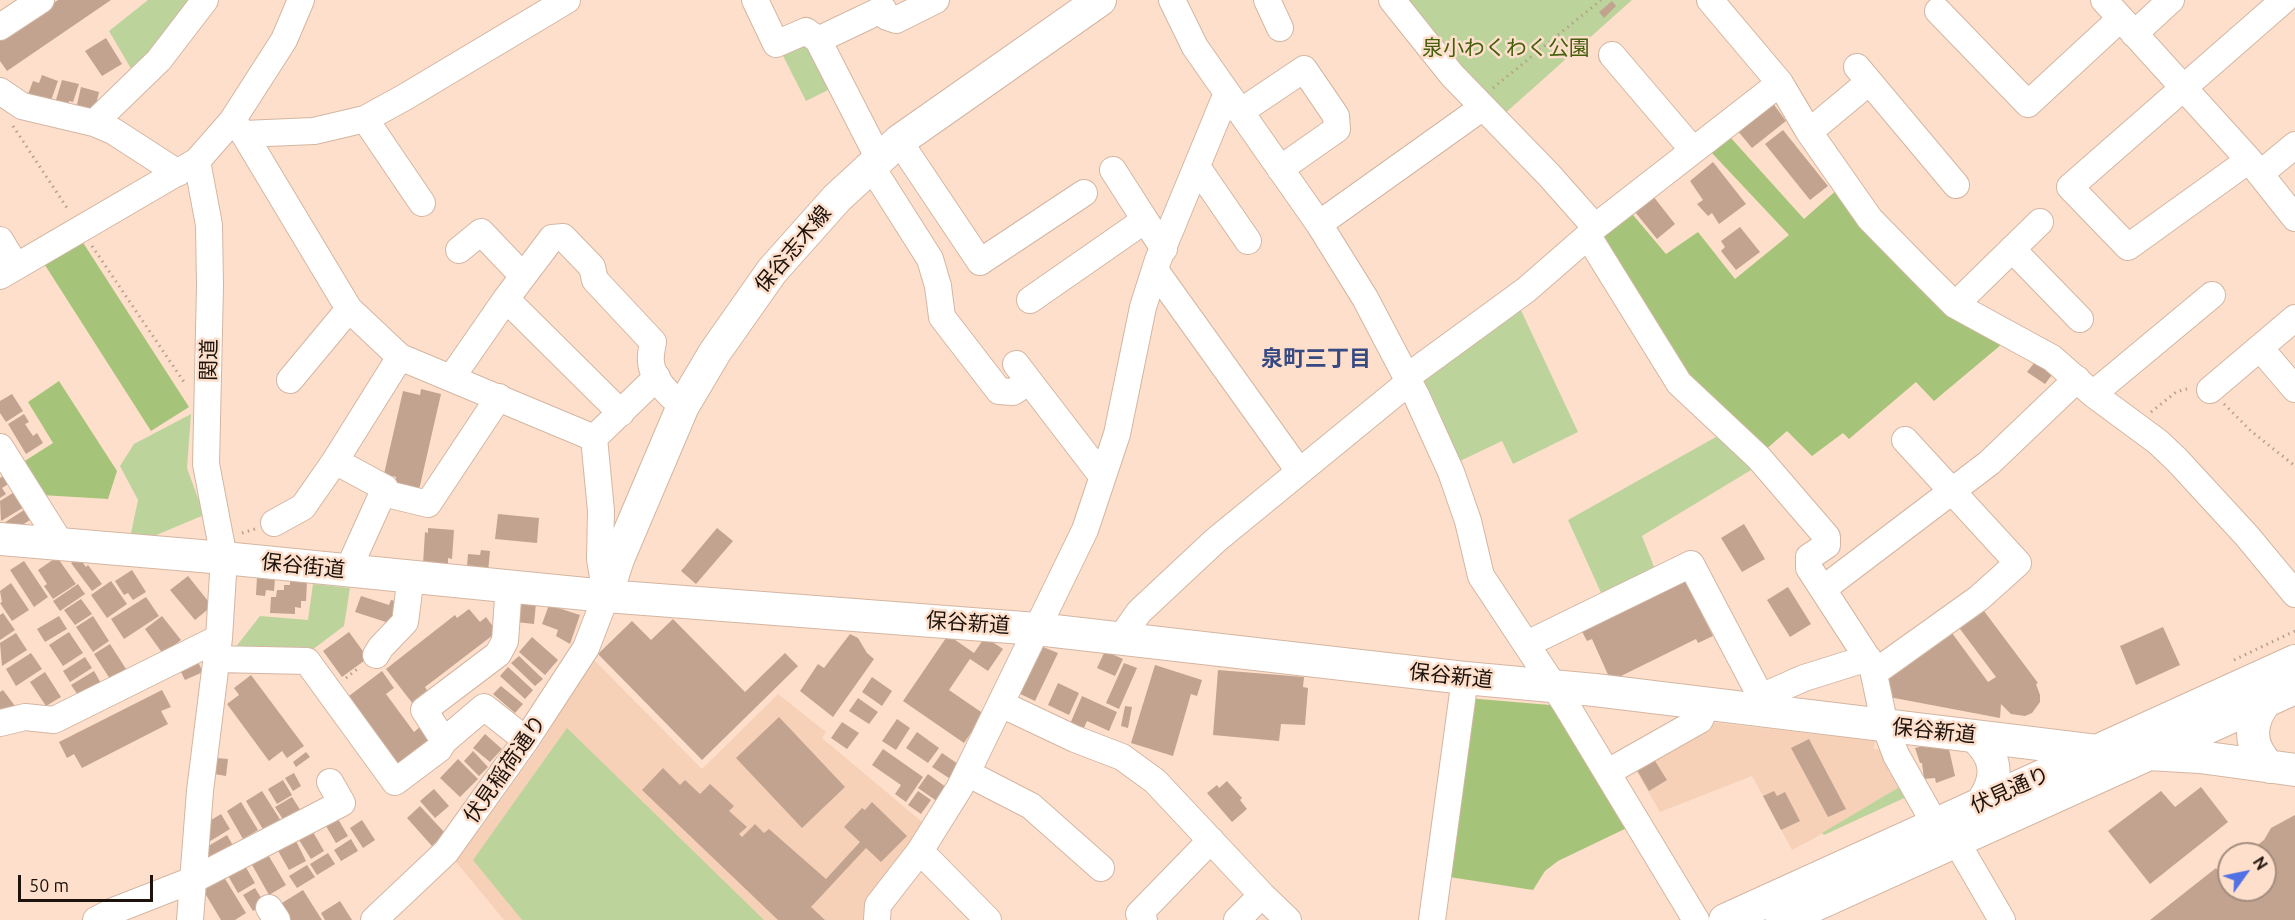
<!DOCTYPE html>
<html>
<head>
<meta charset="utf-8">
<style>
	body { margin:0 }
	#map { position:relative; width:2295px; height:920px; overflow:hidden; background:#fedfcb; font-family:Ubuntu,sans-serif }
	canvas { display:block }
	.north { position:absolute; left:2217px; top:842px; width:60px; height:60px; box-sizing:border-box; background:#fedfcb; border:2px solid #a48d7f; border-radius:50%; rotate:57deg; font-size:16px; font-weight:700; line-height:24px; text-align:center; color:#1d130c }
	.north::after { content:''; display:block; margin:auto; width:21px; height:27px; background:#5171e5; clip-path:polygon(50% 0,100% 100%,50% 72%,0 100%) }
	.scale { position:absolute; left:18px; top:875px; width:135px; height:27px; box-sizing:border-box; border:3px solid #1d130c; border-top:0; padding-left:8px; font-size:18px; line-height:21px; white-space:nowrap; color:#1d130c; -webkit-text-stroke:4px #fedfcb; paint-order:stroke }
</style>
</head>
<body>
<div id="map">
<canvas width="2295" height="920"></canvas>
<div class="north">N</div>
<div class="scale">50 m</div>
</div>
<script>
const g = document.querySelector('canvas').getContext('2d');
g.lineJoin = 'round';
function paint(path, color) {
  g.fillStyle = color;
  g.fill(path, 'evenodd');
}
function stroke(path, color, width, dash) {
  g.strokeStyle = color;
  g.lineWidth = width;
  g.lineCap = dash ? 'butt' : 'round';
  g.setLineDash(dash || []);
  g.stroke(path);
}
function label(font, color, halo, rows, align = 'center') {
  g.font = font + ' Ubuntu,"Noto Sans JP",sans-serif';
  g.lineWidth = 5;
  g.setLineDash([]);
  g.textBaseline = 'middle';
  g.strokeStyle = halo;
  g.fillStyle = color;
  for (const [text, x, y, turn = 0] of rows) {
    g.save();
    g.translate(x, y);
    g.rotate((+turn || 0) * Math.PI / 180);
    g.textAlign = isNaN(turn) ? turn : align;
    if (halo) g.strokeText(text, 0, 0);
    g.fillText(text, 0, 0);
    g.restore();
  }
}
const built = new Path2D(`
	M593,659L702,769L778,694L826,732L822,738L927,826L873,920H504L456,862L539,747Z
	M1710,722L1875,741L1874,749L1886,750L1906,783L1813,839L1792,850L1752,776L1660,812L1631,762Z`);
const green = new Path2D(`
	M148,0H195L133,72L109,31Z
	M1404,0H1632L1502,116Z
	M804,40L834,87L806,101L781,52Z
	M1519,306L1578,432L1513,464L1502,441L1458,462L1421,379Z
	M191,414L187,468L204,515L142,541L130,538L138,500L120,466L134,444Z
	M1723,433L1756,467L1642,536L1656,572L1603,597L1568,520Z
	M313,584L350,588L344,626L308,653H231L260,616L308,620Z
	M567,728L764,920H522L473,860Z
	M1906,783L1913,794L1824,835L1822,833Z`);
const forest = new Path2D(`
	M1731,138L1804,219L1839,188L2008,339L1934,401L1916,382L1849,439L1843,433L1812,456L1787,431L1764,451L1682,376L1598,242L1628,209L1666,254L1698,232L1735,279L1789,235L1711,152Z
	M80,238L189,407L151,431L43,262Z
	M59,381L117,471L108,499L41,495L20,464L53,443L28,402Z
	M1467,698L1562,706L1633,825L1558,861L1545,871L1533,890L1443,876Z`);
const building = new Path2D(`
	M58,0H111L7,71L0,61V40Z
	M1612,1L1616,6L1604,18L1599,12Z
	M106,38L122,64L102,76L85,51Z
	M42,75L58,81L49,106L27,97L33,81L39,83Z
	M62,80L79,84L73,102L69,101L68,107L55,103Z
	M81,87L99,92L94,113L76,109Z
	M1772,102L1786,121L1752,148L1737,130Z
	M1783,130L1828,186L1810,200L1765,144Z
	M1713,162L1746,204L1719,224L1712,213L1708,216L1697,204L1703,200L1690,181Z
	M1653,196L1675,224L1657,239L1635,212Z
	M1740,227L1760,252L1736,270L1721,251L1725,247L1721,241Z
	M2038,358L2055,371L2045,384L2027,372Z
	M421,389L441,394L419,490L395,484L396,477L384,474L403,391L420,395Z
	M12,394L23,411L6,422L0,413V401Z
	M24,414L29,422L25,424L33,436L37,433L43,443L26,454L8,424Z
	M8,473L13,481L2,488L6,494L0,498V478Z
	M16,491L26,506L1,521L0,501Z
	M27,508L33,518L16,529H8L4,523Z
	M498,514L539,518L537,543L495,539Z
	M1744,524L1765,559L1742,572L1721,538Z
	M428,528L454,530L452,559L448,558V566L423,564L425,532L428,533Z
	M717,528L733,541L696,584L681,571Z
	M481,550L490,551L488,572L471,571L467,566L468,554L480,555Z
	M57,557L76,584L53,599L44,586L47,584L38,570Z
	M79,558L86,567L88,565L102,584L92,591L71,563Z
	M24,561L48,597L34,607L10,570Z
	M132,570L146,592L133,600L128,593L124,595L115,581Z
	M188,576L212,606L195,620L170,590Z
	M257,576L275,578L274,591L266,590L265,596L256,595Z
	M1683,576L1713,636L1698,643L1696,639L1619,677H1609L1592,639L1587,641L1580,628Z
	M290,580L307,581L306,601H301V608L295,607V614L270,613L271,597H276L277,590H284V585H290Z
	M111,581L127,604L107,618L91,595Z
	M11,583L29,610L12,621L0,603L2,602L0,591Z
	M78,584L85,594L60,611L53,601Z
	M1788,587L1811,624L1790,637L1767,600Z
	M361,596L389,605L391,600L399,602L392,624L355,612Z
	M146,597L159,616L124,639L111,619Z
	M81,599L92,614L75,625L64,610Z
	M518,601L536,603L534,624L516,622Z
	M549,605L580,615L570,644L556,636L558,630L542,624Z
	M1981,607L2038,683L2036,684L2040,695V702L2032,713L2025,716L2011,714L2001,704L2000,718L1889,697L1885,674L1949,629L1988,682L1996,677L1957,625Z
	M469,609L480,622L486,617L497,632L425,687L428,692L413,704L386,669L455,615L457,618Z
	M3,613L15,630L0,640V615Z
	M59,616L67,629L45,642L37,629Z
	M93,616L109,641L93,652L76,627Z
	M162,616L181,640L163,654L145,629Z
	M673,619L745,692L785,653L798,666L702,760L598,654L632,621L651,640Z
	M2163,627L2180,665L2136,685L2120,646Z
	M69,632L83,653L63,666L49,645Z
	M349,632L368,658L342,677L323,651Z
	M16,633L27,650L2,666L0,643Z
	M850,634L858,638L867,653L874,659L833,717L800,691L818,664L824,668Z
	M948,635L974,653L985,637L1003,649L988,671L970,659L949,690L984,714L964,743L903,701Z
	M532,637L558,660L545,675L519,652Z
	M110,644L126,669L110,679L94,654Z
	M1043,647L1058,653L1035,701L1016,692Z
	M1105,651L1123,659L1115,676L1097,668Z
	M31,653L42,669L16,686L6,669Z
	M519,656L543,679L535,686L511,663Z
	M85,657L92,668L70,682L63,671Z
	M198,662L203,672L185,680L180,670Z
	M1124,663L1137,668L1119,709L1106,703Z
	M1155,665L1202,680L1197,696L1191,694L1173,756L1131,743Z
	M508,667L533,690L525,699L500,676Z
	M1218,670L1304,677L1303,687L1308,688L1305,725L1281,724L1279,741L1213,735Z
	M94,671L102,685L80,698L71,685Z
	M382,671L394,688L386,694L414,732L420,727L431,741L398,770L345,699Z
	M45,672L61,697L46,706L30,682Z
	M251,675L304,746L287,758L282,751L269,761L227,704L239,695L234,688Z
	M872,677L892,691L882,706L862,692Z
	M1058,683L1079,693L1069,715L1048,705Z
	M501,686L523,704L515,713L493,694Z
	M3,690L15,706L0,716V692Z
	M162,690L171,707L161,711L168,724L82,768L74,754L67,758L59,742Z
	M1082,696L1117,712L1109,731L1087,721L1083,730L1070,724Z
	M858,698L878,712L869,724L849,711Z
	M1125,706L1132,707L1128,728L1121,726Z
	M779,717L845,787L802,828L736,758Z
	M897,719L910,728L896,750L882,741Z
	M842,722L859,733L847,749L831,738Z
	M917,732L939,748L928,763L906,748Z
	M485,734L502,749L490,762L473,748Z
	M1809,739L1846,809L1828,817L1791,748Z
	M1923,746L1949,749L1955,776L1936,783L1935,778L1924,779L1922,763H1920L1915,748Z
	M883,749L923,777L906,802L895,794L901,785L872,765Z
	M473,751L488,767L479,776L464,761Z
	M306,752L310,757L296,767L293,762Z
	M942,753L961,766L952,780L932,767Z
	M1650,753L1667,780L1649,791L1633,763Z
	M216,758L228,759L226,776L214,774Z
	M458,759L478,779L460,797L440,778Z
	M663,768L680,785L685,780L700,794L710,784L734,806L729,811L747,827L739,834L742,837L755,824L764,833L769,829L826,879L860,842L844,827L862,808L865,810L872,802L907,836L881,862L866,848L811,907L825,920H778L642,790Z
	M294,773L301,786L293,791L285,778Z
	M928,774L950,790L941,804L918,788Z
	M283,780L292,795L277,804L268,789Z
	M1227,781L1242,798L1240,800L1247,809L1232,822L1207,793L1217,785L1219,788Z
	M2201,787L2228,822L2150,884L2108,831L2161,791L2175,807Z
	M434,789L449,806L435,818L420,801Z
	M262,791L281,821L264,831L246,801Z
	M918,791L931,800L921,814L908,805Z
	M1774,791L1777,796L1785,792L1800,821L1781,830L1763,796Z
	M292,797L301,811L284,821L275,807Z
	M241,802L258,830L243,839L227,811Z
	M420,806L445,833L432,846L407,818Z
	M221,814L230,829L207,843L198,828Z
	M2295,815V920H2150L2216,868L2221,874L2229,868V890H2265V854H2246L2264,840L2271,828Z
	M338,819L348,836L336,843L326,826Z
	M362,820L375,840L363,848L350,828Z
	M313,832L324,851L311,859L299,840Z
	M227,835L236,851L214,864L205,848Z
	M295,839L306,861L289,870L277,849Z
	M351,839L358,851L341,861L334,850Z
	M267,853L286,885L269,895L251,863Z
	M328,853L335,864L317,875L310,864Z
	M244,864L255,883L238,893L227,874Z
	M307,865L315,877L297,888L289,876Z
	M224,877L246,913L235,920H221L203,890Z
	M255,888L265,904L253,911L243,895Z
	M303,890L322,920H286L277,906Z
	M340,901L352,920H325L321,913Z`);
const path = new Path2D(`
	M1493,88L1601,0
	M13,126L69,211
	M92,246L186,385
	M2224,404L2251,431L2295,466
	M2151,412L2176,392L2190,388
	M242,533L255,529
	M2234,660L2295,631
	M346,678L360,667`);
const minor = new Path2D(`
	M755,0L776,44L806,31L818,40L879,159
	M1172,0L1195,47L1319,224L1365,298L1417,397L1451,472L1468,521L1481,576L1565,703L1696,920
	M1267,0L1280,28
	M1392,0L1452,75L1549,175L1595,227
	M1710,0L1780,83L1809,132L1870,219L1920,270L1955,305L2052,358L2093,394L2158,442L2177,460L2247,536L2295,594
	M2104,0L2249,160L2295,218
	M1938,11L2028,104L2120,19
	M0,27L41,0
	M2134,34L2171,0
	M818,40L883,9L887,17L896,20L936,0
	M1612,55L1693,150
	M1857,67L1956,185
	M1780,83L1595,227L1588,236L1679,383L1759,458L1827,537V545L1809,557V568L1872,665L1885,726L1896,755L1935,824
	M0,91L22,106L94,123L113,131L178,173
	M1240,112L1304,69L1336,116L1337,129L1280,169
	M365,119L422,203
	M232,121L244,134L349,309L400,357L594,438L657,377
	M94,123L159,60L205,0
	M1809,132L1869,82
	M244,134L314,131L365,119L405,97L567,0
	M899,141L980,262L1084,193
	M2249,160L2128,247L2070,187L2284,0
	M871,166L930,259L938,286L942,317L999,391L1013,392L1029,381
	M1197,167L1248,241
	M1113,170L1145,220
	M2260,174L2295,145
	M1319,224L1483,107
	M0,240L16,266
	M2012,249L2080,319
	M459,250L481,232L523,276
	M1155,270L1299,471
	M0,276L197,161L232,121L284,40L301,0
	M506,299L621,413
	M1030,300L1145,220L1164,249
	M1955,305L2040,222
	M2260,348L2295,389
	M1016,364L1102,476
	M452,377L506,299L552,238L563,237L592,267L595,280L653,342C652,348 650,355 651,362C652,379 670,396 683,406
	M1407,377L1526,290L1588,236
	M290,380L349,309
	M2210,390L2295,318
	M2093,394L2212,295
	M0,447L61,544
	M383,493L428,504L499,397
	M274,523L303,507L335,461
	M348,570L385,488L335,461L400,357
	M1823,589L1989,463L2077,379
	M1120,639L1139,612L1216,540L1409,382
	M1527,644L1691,564L1761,697L1759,709
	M376,655L381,647L405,622L411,576
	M217,659L307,661L395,782L439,749L444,741L484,707L526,740
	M1874,673L1979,598L2018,563L1905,440
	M1761,697L1804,678L1868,658
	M1001,704L1075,739L1122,757L1155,781L1262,895L1288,920
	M0,723L25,717L54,720L219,638
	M444,741L424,710L498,654L505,641L509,585
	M1608,772L1700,720L1707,703
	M967,773L1031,806L1101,868
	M1956,841L2002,920
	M920,851L988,920
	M269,908L277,920
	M96,920L113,911L195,879L342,803L330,782
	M190,920L200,791L219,638L224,558L206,464L210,286L209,225L197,161
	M374,920L446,852L526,740L586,648L606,596L600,559L601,511L594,438
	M877,920L878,905L920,851L960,787L1085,530L1117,434L1143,307L1158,260L1227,93
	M1144,920L1139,914L1211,840
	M1237,920L1262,895
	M1432,920L1465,678`);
const major = new Path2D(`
	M0,539L224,558L606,596L1037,629L1465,678L1595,690L2097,751L2200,757L2295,770
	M606,596L618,559L683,406L715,352L772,271L837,198L899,141L1100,0
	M2267,700C2248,722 2248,747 2270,767
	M1974,736C1996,755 2000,776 1983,801
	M1725,920L2295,661
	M1782,920L2295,688`);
const parkNames = [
	["泉小わくわく公園",1506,48]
];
const streetNames = [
	["保谷志木線",793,249,-50],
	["関道",209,360,-89],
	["保谷街道",303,566,6],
	["保谷新道",968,623,4],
	["保谷新道",1451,676,6],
	["保谷新道",1934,731,6],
	["伏見稲荷通り",505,769,-55],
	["伏見通り",2010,790,-24]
];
const neighbourhoodNames = [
	["泉町三丁目",1316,359]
];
paint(built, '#f6d1b8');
paint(green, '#bcd49b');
paint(forest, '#a6c479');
paint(building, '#c1a390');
stroke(minor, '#d3b6a2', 28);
stroke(major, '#d3b6a2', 34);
stroke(path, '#b79f8f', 3, [1.5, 4.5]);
stroke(minor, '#fff', 26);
stroke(major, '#fff', 32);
label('21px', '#455f0d', '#fedfcb', parkNames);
label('21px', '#1d130c', '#fedfcb', streetNames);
label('bold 22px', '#374983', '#fedfcb', neighbourhoodNames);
</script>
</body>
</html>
